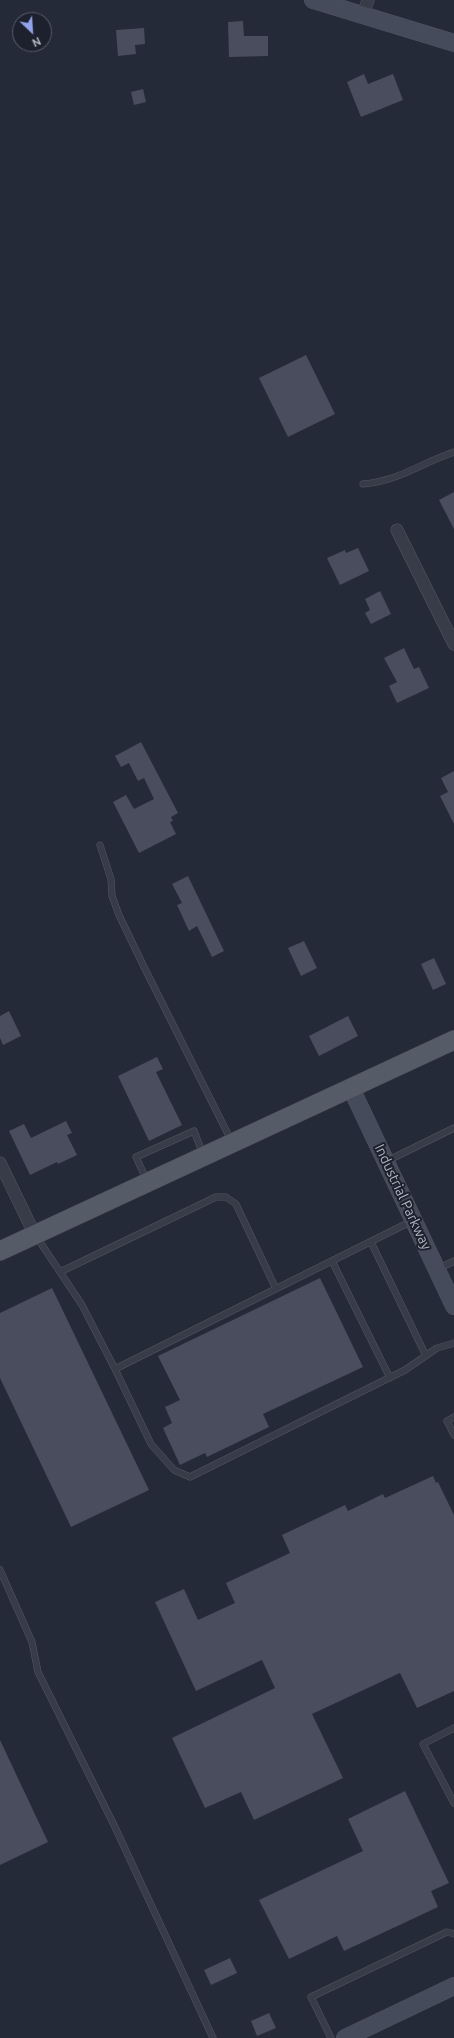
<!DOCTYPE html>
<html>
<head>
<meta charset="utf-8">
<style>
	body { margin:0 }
	#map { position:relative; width:454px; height:2038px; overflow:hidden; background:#252a38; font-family:Ubuntu,sans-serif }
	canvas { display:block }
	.north { position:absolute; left:12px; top:12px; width:40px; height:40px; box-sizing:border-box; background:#1d212d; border:1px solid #595d69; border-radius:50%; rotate:155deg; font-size:11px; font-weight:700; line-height:16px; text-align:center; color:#b3b7c4 }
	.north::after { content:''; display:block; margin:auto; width:14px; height:18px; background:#91a4eb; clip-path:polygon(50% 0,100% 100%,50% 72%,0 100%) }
</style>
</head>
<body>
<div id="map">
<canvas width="454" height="2038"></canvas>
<div class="north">N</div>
</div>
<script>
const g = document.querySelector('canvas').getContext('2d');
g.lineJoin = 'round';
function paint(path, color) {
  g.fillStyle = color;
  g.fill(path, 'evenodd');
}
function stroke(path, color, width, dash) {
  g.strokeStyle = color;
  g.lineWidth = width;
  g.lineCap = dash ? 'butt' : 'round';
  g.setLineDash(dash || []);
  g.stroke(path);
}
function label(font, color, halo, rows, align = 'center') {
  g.font = font + ' Ubuntu,sans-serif';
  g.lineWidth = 4;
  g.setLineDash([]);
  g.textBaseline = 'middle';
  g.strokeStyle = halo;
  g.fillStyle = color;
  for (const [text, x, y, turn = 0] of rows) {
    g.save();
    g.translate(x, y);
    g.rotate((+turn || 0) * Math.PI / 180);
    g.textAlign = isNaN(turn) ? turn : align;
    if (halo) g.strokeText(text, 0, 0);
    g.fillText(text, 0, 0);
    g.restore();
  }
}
const building = new Path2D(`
	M243,21L244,36H268V56L229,57L228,22Z
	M144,28L145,44L135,45L136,54L118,56L116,30Z
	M364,74L368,84L393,74L403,100L361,117L347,82Z
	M143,89L146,102L134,105L131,92Z
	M306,355L335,414L288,437L259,378Z
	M454,492V529L439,500Z
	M358,548L369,571L340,585L327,558L345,550L346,553Z
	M380,591L391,614L371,624L365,613L370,610L365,599Z
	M404,648L414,669L419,667L429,688L397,703L389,686L397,682L384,658Z
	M141,742L178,813L171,817L173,821L170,822L176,834L139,853L113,802L126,795L134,809L154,799L144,778L138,781L129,763L121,767L115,756Z
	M454,771V824L440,796L448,792L441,778Z
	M188,876L224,951L212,957L197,926L189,931L177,905L182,903L172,884Z
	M304,941L317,968L301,976L288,948Z
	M434,958L446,984L433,990L421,964Z
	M9,1011L21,1036L3,1045L0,1038V1016Z
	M348,1016L358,1036L319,1056L309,1036Z
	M157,1057L163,1069L156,1072L182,1125L149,1141L118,1076Z
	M66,1121L72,1133L67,1135L77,1155L58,1164L57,1162L30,1175L9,1131L24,1124L31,1138Z
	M320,1278L363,1367L263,1414L269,1427L207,1457L205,1453L180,1465L163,1428L172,1423L165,1407L180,1400L158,1356Z
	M52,1288L149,1490L71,1527L0,1378V1313Z
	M433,1476L436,1483L438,1482L454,1515V1691L417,1708L400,1673L312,1714L343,1778L254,1820L241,1792L205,1808L172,1738L275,1688L262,1660L196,1691L155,1602L184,1589L198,1620L235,1603L226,1583L290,1553L282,1535L345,1505L348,1511L383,1494L385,1498Z
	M0,1740L48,1842L0,1865Z
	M405,1791L449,1883L431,1891L438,1907L344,1951L337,1936L289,1959L259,1900L363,1851L348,1819Z
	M230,1958L237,1973L211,1985L204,1970Z
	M269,2013L276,2028L257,2036L251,2021Z`);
const lane = new Path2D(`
	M363,484C399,481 421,463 454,452
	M100,845L111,879L112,896L119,915L144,967L232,1142
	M387,1161L454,1128
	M147,1181L136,1157L194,1131L203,1154
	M412,1221L115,1369L151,1444L174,1470L190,1477L405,1370L437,1348L454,1343
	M36,1236L82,1305L115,1369
	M371,1242L426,1356
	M332,1261L390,1378
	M438,1269L454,1261
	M60,1272L216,1197H226L236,1204L276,1289
	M454,1417L447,1421L454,1435
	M0,1570L32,1642L38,1672L114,1825L213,2038
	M454,1728L423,1744L454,1803
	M331,2038L311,1997L447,1932L454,1934`);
const street = new Path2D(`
	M363,15L368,0
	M397,530L454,644
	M0,1163L35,1235`);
const secondary = new Path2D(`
	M313,0L454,43
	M351,1088L454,1306
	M345,2038L454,1986`);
const primary = new Path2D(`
	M0,1251L454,1040`);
const streetNames = [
	["Industrial Parkway",403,1197,65]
];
paint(building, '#494d5e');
stroke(lane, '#535763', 7);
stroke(street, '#535763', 13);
stroke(secondary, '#535763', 18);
stroke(primary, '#414551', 20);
stroke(lane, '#383c49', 6);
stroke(street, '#383c49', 12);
stroke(secondary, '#464b5b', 17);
stroke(primary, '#565b68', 19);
label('14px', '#b3b7c4', '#1d212d', streetNames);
</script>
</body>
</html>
